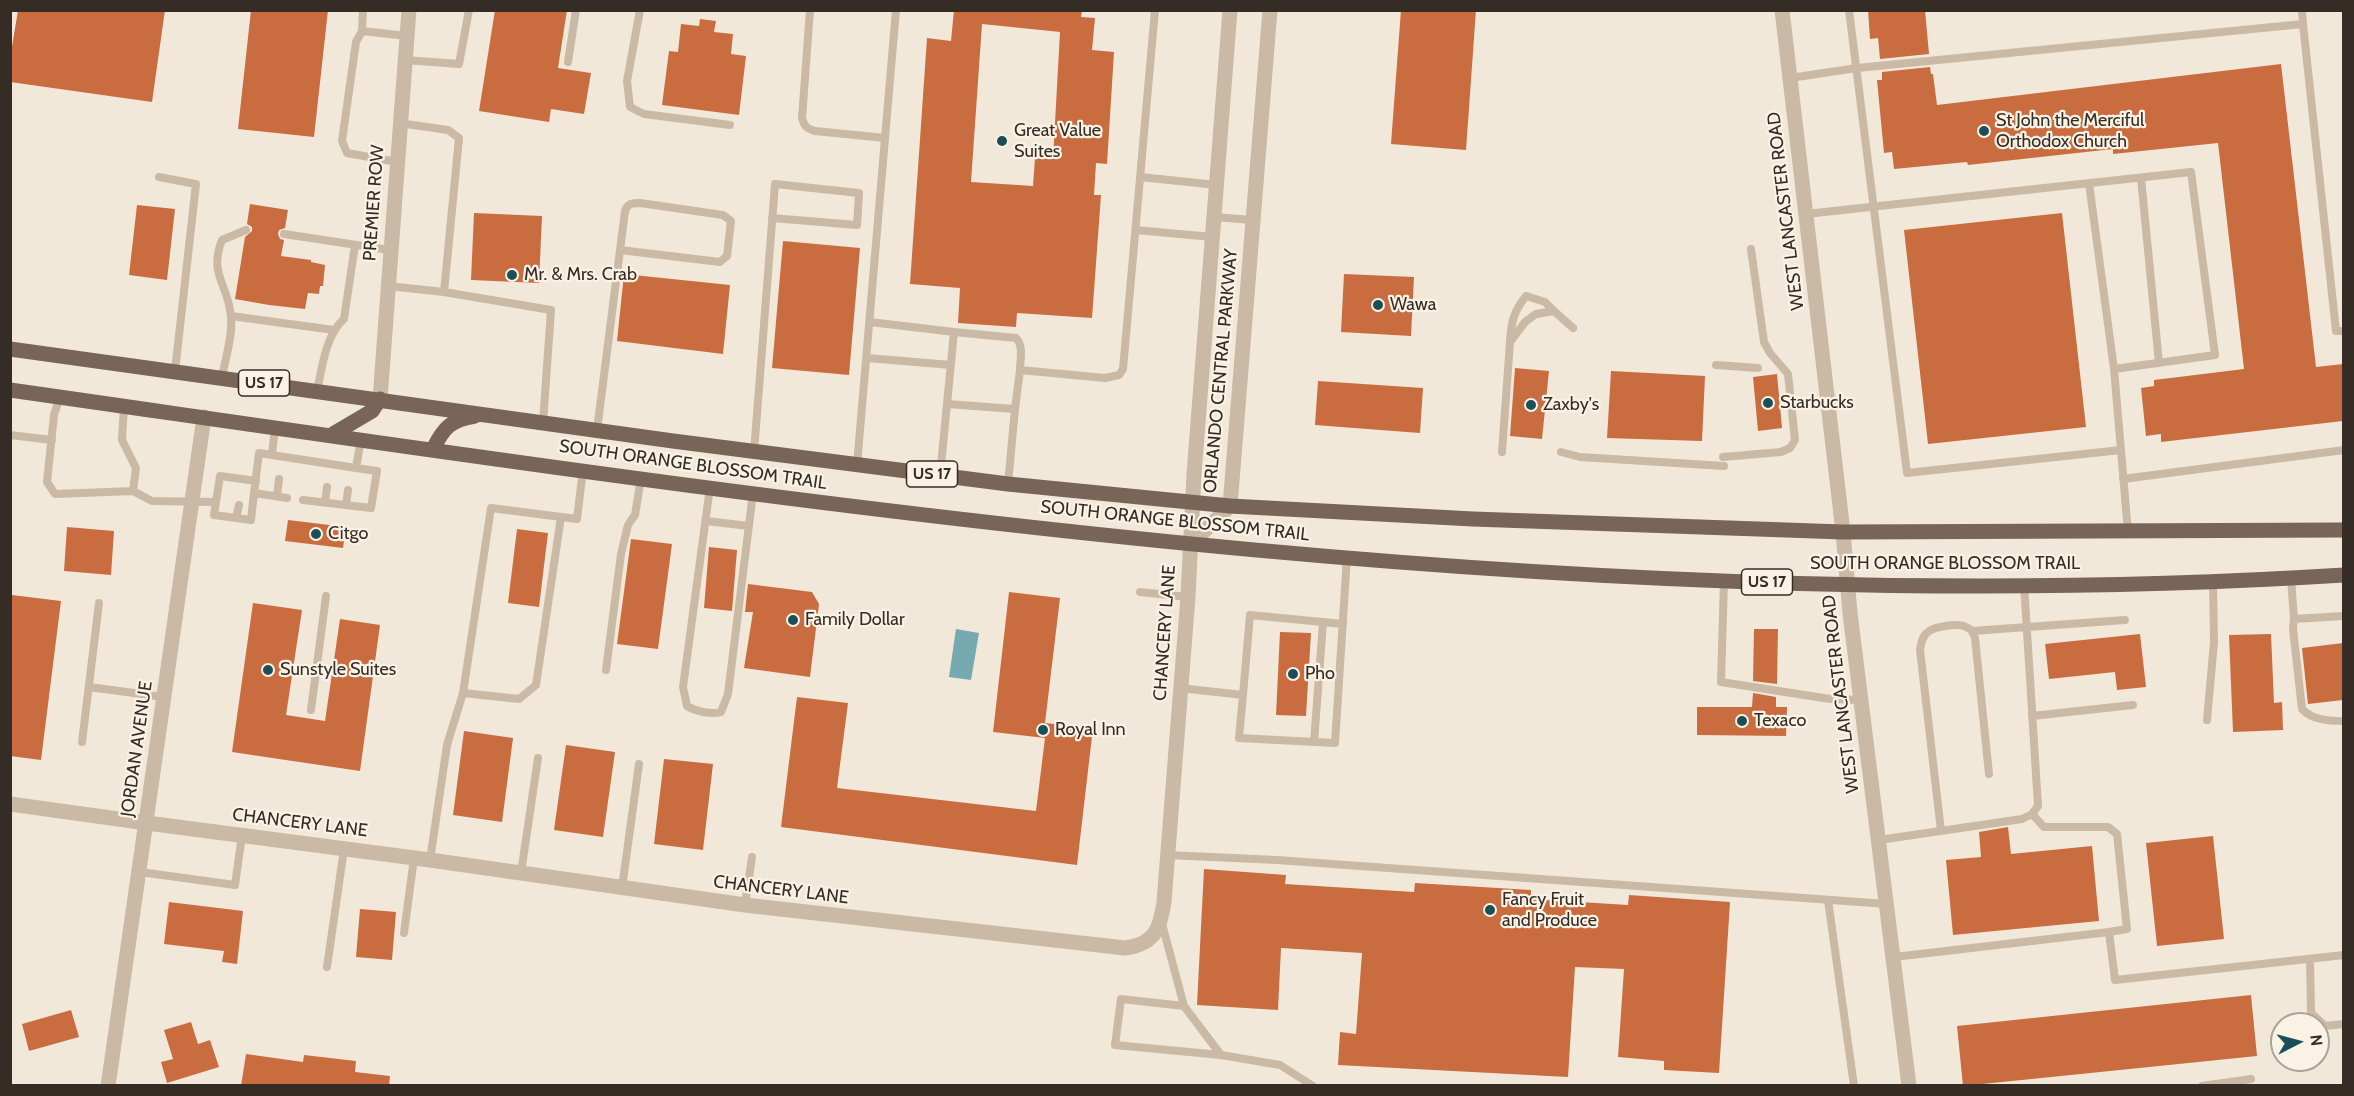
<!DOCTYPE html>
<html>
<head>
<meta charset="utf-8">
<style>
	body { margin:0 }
	#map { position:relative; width:2354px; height:1096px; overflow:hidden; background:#f2e8d9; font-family:Cabin,sans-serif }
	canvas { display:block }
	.frame { position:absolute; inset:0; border:12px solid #362c26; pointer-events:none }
	.north { position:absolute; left:2270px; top:1012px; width:60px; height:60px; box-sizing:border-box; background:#faf2e5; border:2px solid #aca399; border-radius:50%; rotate:84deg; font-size:16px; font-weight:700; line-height:24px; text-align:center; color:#362c26 }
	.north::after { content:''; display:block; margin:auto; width:21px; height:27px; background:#1b4f58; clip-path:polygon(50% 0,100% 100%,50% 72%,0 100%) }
</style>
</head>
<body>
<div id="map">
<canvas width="2354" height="1096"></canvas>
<div class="frame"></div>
<div class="north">N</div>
</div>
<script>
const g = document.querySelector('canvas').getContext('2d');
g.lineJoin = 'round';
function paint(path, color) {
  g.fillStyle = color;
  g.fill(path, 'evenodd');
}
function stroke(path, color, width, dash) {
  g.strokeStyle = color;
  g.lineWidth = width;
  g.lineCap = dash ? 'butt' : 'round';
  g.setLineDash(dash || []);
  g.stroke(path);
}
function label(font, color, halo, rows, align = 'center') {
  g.font = font + ' Cabin,sans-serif';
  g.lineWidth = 4.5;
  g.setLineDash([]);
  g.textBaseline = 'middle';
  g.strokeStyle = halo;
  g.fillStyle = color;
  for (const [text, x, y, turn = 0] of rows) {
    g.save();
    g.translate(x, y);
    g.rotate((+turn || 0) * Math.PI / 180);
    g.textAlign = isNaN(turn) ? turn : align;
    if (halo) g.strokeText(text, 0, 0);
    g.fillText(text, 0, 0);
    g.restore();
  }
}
const water = new Path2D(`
	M956,629L979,633L971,680L949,677Z`);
const building = new Path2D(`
	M18,10H165L152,102L10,82V59Z
	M251,10H328L314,137L238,129Z
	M495,10H567L558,68L591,73L584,114L551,109L549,122L479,111Z
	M954,10H1082L1081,17L1095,18L1092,50L1114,52L1107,164L1096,163L1094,195H1101L1092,318L1017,313L1016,327L958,323L960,288L910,284L927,38L951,41ZM982,24L1060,32L1053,159L1035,158L1033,186L971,182Z
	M1401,10H1476L1466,150L1391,144Z
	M1868,10H1925L1929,54L1880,59L1878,38L1870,39Z
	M700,19L716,21L714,32L733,34L731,54L746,56L739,115L662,105L669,51L678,52L681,24L699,26Z
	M2281,64L2316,367L2343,364V421L2161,442V434L2146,436L2141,388L2154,386V380L2244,369L2218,143L2113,154V149L1968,165L1967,162L1894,169L1892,152L1884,153L1877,80H1882V72L1930,67L1931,74H1933L1937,105Z
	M250,204L288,210L285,228L279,230L278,234L280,239L284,240L281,256L311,260V262L325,265L323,286H320L319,294L308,293L305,309L269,305L235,299L245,237L252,231V227L247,224Z
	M137,205L175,209L167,280L129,275Z
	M474,213L542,216L539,283L471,280Z
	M2062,213L2086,427L1928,444L1904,230Z
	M783,241L860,248L849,375L772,368Z
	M624,274L730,285L723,354L617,341Z
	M1344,274L1414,277L1411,336L1341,332Z
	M1515,368L1549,371L1542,439L1510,436Z
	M1611,371L1705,376L1702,441L1607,438Z
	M1777,374L1782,428L1758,431L1753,377Z
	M1318,381L1423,388L1420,433L1315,425Z
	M288,520L346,527L343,548L285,541Z
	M67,527L114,531L111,575L64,571Z
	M517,529L548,533L539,607L508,603Z
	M631,539L672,544L658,649L617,644Z
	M709,547L737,550L732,611L704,608Z
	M748,584L812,592L819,604L810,677L744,668L753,612H745Z
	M1009,592L1060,598L1045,723L1093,728L1077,865L781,827L797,697L848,703L837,788L1036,811L1045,738L993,732Z
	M12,595L61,601L41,760L10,756Z
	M253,603L302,610L286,715L325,721L340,619L380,625L360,771L232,752Z
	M1754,629H1778L1777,684L1753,681Z
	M1280,632L1311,633L1306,716L1276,715Z
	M2140,634L2146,687L2117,690L2115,672L2049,679L2045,644Z
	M2271,634L2274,703L2282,702L2283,730L2233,732L2229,635Z
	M2343,643V700L2308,704L2302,648Z
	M1753,693L1776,697V707H1787L1786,736L1697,735V707H1752Z
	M464,731L513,738L502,822L453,815Z
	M566,745L615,752L603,837L554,830Z
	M664,759L713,764L703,850L654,844Z
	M2008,827L2011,854L2092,846L2099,921L1953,935L1946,860L1981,857L1979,832Z
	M2213,836L2224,939L2157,946L2146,843Z
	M1204,869L1286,875L1285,884L1414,892L1415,883L1531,890V899L1628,905L1629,895L1730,902L1719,1073L1664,1070V1061L1618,1057L1624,969L1575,967L1568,1077L1338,1065L1340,1032L1356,1034L1362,953L1281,948L1278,1010L1197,1005Z
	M169,902L243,911L237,964L222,962L224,951L164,944Z
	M360,909L396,912L392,960L356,957Z
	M2251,995L2257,1056L1963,1086L1957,1026Z
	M71,1010L79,1037L29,1051L22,1024Z
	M191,1022L198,1044L210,1040L219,1067L167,1083L161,1062L173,1059L164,1030Z
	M246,1054L303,1062L304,1055L356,1061L355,1072L390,1076L389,1086H241Z`);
const service = new Path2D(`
	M640,10L627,81L630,107L644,114L730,125
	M810,10L802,118C804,126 807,129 815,131L885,138
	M1849,10L1907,473L2121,450
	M2302,10L2303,24
	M362,31L363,10
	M405,60L459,64L469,10
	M568,62L576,10
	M1790,78L1857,68L2303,24L2336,331H2344
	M397,162L347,153L342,141L356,42L362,31L407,36
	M159,177L196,184L175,371
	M1140,177L1217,185
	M2141,178L2159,363
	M2089,183L2114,369
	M1806,214L2191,172L2215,355L2114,369L2128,532
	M1214,217L1253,220
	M1136,230L1212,237
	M284,234L390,250
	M388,286L444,292L459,138L448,130L399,123
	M444,292L551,310L543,423
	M231,316L334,330
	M870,322L954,332
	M1510,342C1511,322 1514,311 1526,296L1545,302L1554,311
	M867,358L951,365
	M1716,365L1758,368
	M222,378C225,359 233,336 231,317C229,285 208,275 222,240L246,230
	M317,391C322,368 326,334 344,319L355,245
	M60,397L54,415L47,482L55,494L133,491L152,501L216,502
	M124,406L122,440L136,468L133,491
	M1015,409L1020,370
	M275,427L272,455L259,453L254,493L287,498
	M597,430L625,211C628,203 632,203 640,203L723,215L731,221L727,256L720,262L620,250
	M10,435L52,440
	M754,452L775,184L859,193L857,225L772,218
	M1502,452L1510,342L1525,322L1536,314L1554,311L1573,328
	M1561,452L1580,457L1724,466
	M272,455L356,468
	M1723,457L1781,452L1790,448L1795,440L1788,374L1770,353L1764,342L1751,249
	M857,465L896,10
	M940,475L947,404
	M2123,479L2344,450
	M1008,484L1015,409L947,404L954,332L1016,338C1024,346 1020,360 1020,370L1105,378L1119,375L1123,369L1155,10
	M710,487L683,687L687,706C695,711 712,715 721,712L728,694L753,493
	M254,493L251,520L214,515L220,476L256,481
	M277,496L279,479
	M303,500L371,508L377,471L356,468L361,439
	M325,502L327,487
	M346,505L348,490
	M236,518L239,505
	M706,521L749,526
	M2291,578L2294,619L2344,616
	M1724,581L1721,682L1830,699L1862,700
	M1140,592L1188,597
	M2294,619L2293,629L2302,709C2312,720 2329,721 2344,721
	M1972,631L2125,620
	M606,670L621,554L628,525L635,515L641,478
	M89,687L164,697
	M1180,688L1243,695L1250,615L1343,624
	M463,693L519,699L536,685L561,517
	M1243,695L1239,738L1335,743L1347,557
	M311,710L326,596
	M2032,716L2133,705
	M2207,720L2214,642L2213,581
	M82,742L99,603
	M1314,742L1323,623
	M2032,814L2044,827H2108L2117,834L2127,929L2109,932
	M1941,831L1920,650C1921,644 1922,636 1928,632C1935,626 1958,623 1966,627C1972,629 1973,633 1975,638L1989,774
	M1879,840L2022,819L2032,814L2038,806L2024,584
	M1167,855L1277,860L1887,904
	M430,860L447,745L463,693L491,508L577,519L583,470
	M140,872L235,885L242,835
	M521,873L538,758
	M622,888L639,764
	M1828,900L1854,1086
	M745,905L752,857
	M1161,920L1184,1006L1221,1055
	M404,933L414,858
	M1894,957L2109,932L2115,980L2344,955
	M2310,959L2311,1013L2325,1026L2344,1024
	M327,967L344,849
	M1184,1006L1121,999L1115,1045L1221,1055L1280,1065L1313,1086
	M2202,1086L2251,1079`);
const minor = new Path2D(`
	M10,804L147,823`);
const tertiary = new Path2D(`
	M1782,10L1843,532L1850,613L1909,1086
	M380,399L409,10
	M1191,544L1230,506L1270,10
	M147,823L430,860L745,905L1125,948C1155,944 1160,929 1164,902L1188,597L1194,474L1230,10
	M108,1086L204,417`);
const primary = new Path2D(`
	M10,349L673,441L1008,484L1230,506L1473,519L1843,532L2344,530
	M10,390C782,500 1561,624 2344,575
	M333,434L372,411L380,399
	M433,449C444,427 451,420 475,416`);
const markers = [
	[1984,131,6,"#1b4f58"],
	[1002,141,6,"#1b4f58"],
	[512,275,6,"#1b4f58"],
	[1378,305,6,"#1b4f58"],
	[1768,403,6,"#1b4f58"],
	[1531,405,6,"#1b4f58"],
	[316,534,6,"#1b4f58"],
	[793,620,6,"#1b4f58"],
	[268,670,6,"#1b4f58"],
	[1293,674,6,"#1b4f58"],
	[1742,721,6,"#1b4f58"],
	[1043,730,6,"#1b4f58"],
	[1490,910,6,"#1b4f58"]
];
const shields = [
	[264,383,51],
	[932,474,51],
	[1767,582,51]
];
const shieldNames = [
	["US 17",264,383],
	["US 17",932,474],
	["US 17",1767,582]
];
const poiNames = [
	["St John the Merciful",1996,121],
	["Orthodox Church",1996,142],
	["Great Value",1014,131],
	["Suites",1014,152],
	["Mr. & Mrs. Crab",524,275],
	["Wawa",1390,305],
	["Starbucks",1780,403],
	["Zaxby's",1543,405],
	["Citgo",328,534],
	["Family Dollar",805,620],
	["Sunstyle Suites",280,670],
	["Pho",1305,674],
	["Texaco",1754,721],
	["Royal Inn",1055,730],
	["Fancy Fruit",1502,900],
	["and Produce",1502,921]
];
const streetNames = [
	["PREMIER ROW",374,203,-86],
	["WEST LANCASTER ROAD",1786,211,-97],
	["ORLANDO CENTRAL PARKWAY",1221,371,-85],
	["SOUTH ORANGE BLOSSOM TRAIL",693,465,8],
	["SOUTH ORANGE BLOSSOM TRAIL",1175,521,6],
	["SOUTH ORANGE BLOSSOM TRAIL",1945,564],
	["CHANCERY LANE",1165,633,-86],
	["WEST LANCASTER ROAD",1841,694,-97],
	["JORDAN AVENUE",137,749,-82],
	["CHANCERY LANE",300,823,7],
	["CHANCERY LANE",781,890,7]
];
paint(water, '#77a9b0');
paint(building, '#c96d40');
stroke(service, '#cab9a5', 8);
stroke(minor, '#cab9a5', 15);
stroke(tertiary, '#cab9a5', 15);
stroke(primary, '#786557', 15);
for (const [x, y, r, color] of markers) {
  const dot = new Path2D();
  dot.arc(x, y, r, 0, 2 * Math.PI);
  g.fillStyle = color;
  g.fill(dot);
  stroke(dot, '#faf2e5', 2);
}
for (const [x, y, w] of shields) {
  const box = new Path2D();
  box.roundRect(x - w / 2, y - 13, w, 26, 4.5);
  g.fillStyle = '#faf2e5';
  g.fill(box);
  stroke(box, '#362c26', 1.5);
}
label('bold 16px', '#362c26', null, shieldNames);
label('18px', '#362c26', '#faf2e5', poiNames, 'left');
label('18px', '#362c26', '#faf2e5', streetNames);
</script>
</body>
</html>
